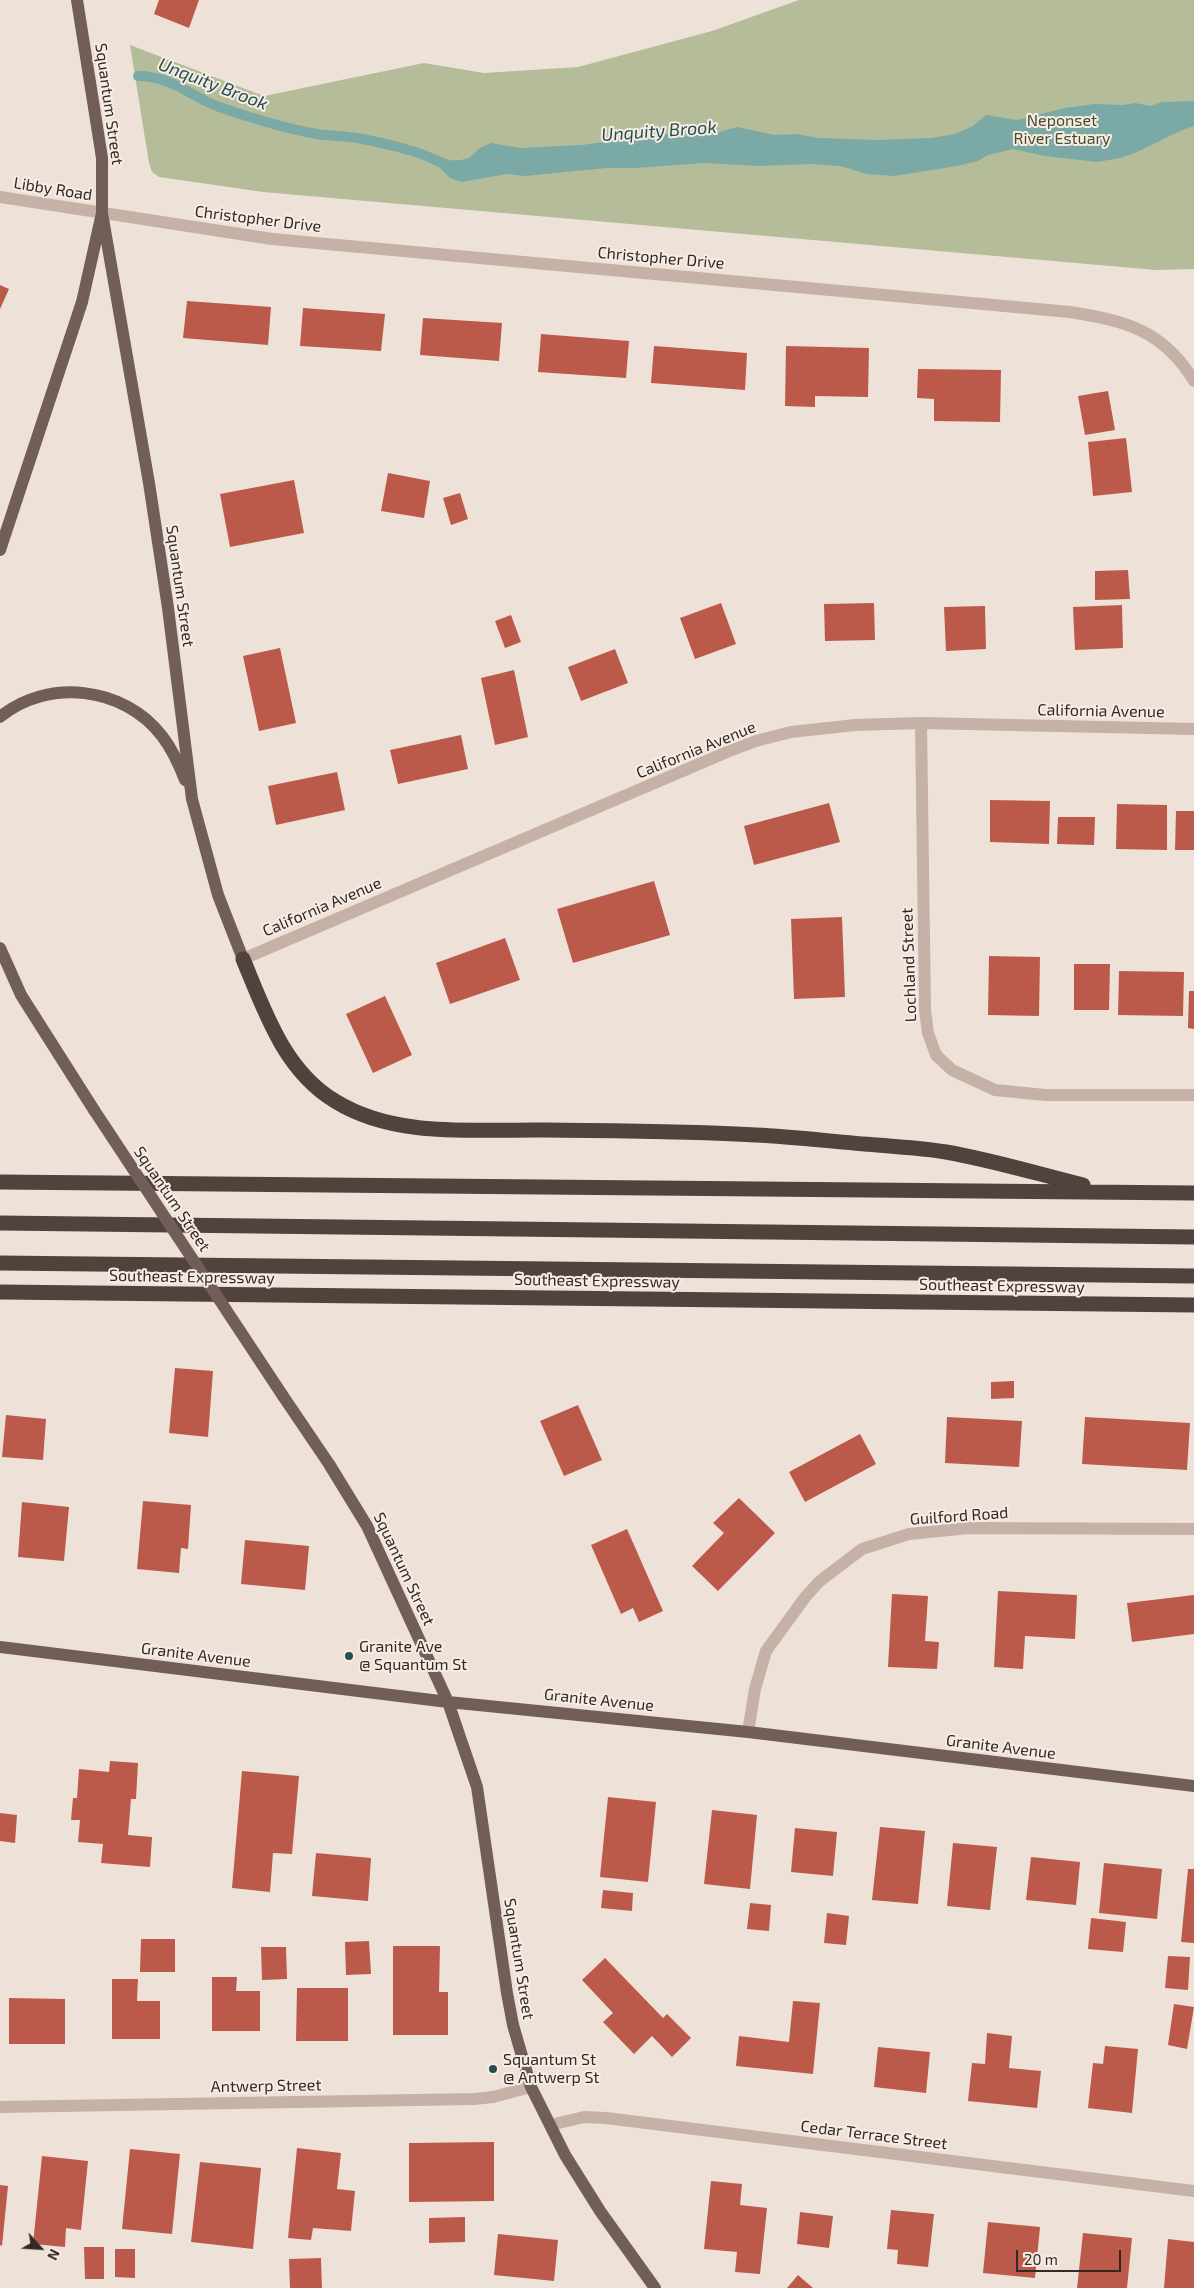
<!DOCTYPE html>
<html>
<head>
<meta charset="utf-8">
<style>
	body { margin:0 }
	#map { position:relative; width:1194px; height:2288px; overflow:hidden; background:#eee2d8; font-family:"Exo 2",sans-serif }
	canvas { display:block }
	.north { position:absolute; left:15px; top:2223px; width:50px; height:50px; -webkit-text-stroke:4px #f7ece4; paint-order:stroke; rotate:116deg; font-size:14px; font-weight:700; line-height:20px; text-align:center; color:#322826 }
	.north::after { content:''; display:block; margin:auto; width:18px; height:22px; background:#322826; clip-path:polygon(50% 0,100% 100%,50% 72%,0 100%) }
	.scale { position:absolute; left:1016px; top:2250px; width:105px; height:22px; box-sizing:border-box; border:2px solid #322826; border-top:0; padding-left:6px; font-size:15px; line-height:18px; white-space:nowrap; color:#322826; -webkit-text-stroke:4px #f7ece4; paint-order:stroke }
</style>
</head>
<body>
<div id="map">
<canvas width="1194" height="2288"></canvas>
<div class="north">N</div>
<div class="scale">20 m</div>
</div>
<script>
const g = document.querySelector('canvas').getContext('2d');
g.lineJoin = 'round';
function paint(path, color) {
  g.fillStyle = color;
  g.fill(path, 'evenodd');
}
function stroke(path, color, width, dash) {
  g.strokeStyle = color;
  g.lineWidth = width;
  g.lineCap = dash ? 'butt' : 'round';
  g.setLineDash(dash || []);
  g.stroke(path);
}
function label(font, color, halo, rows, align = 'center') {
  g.font = font + ' "Exo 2",sans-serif';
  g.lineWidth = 4;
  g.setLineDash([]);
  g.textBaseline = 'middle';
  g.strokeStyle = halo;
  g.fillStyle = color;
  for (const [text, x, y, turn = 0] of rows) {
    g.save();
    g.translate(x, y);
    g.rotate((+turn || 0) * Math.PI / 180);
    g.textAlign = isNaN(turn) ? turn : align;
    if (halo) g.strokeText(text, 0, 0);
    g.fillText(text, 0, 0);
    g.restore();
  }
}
const green = new Path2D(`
	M799,0H1194V269L1156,270L263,192L159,177L152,172L149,163L130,45L264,96L424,63L484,73L578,67L712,31Z`);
const water = new Path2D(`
	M1194,101V126L1180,131L1137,152L1120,158L1097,162L1045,156L1013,149L988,155L978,161L957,166L894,176L867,174L840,166L813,164L758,166L704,163L635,168H607L525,176L507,174L462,182L450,178L433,161L461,160L469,158L480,148L491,143L520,148L582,145L663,134L708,135L737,127L775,135L797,134L818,138L877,140L931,138L955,134L973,126L986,115L1017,120L1065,108L1094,104L1123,105L1135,103L1151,106L1162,102Z`);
const stream = new Path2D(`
	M138,76C174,76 193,99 225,109C255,119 286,129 317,134C333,136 348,136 363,139C381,143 401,147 418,153C428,156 436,161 446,164`);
const building = new Path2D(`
	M159,0H199L189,28L154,14Z
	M0,285L9,289L0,309Z
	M187,301L271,307L268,345L183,338Z
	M303,308L385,314L381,351L300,346Z
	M423,318L502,323L499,361L420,355Z
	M541,334L629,341L626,378L538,372Z
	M654,346L747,353L745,390L651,383Z
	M786,346L869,348L868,397L815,396V407L785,406Z
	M918,369L1001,370L1000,422L934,421V399L917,398Z
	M1108,391L1115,430L1085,435L1078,396Z
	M1126,438L1132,492L1093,496L1088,442Z
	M388,473L430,481L424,518L381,511Z
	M294,480L304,533L230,547L220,494Z
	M460,493L468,519L451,525L443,498Z
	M1128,570L1130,599L1095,600V571Z
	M721,603L736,644L695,659L680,618Z
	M874,603L875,640L825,641L824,604Z
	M1122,605L1123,648L1075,650L1073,607Z
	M985,606L986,649L946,651L944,607Z
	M511,615L521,642L505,648L495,621Z
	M280,648L296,723L259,731L243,656Z
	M615,649L628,683L581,701L568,667Z
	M514,670L528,737L495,745L481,678Z
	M461,735L468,769L398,784L390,750Z
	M337,772L345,810L276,825L268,786Z
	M990,800L1050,801L1049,844L990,842Z
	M829,803L840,842L754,865L744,826Z
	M1117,804L1167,805V850L1116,849Z
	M1176,811H1194V850H1175Z
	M1058,817H1095L1094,845L1057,844Z
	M654,881L670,935L573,963L557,909Z
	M842,917L845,997L794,999L791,919Z
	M505,938L520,980L450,1004L436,963Z
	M989,956L1040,957L1039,1016L988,1015Z
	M1074,964H1110L1109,1010H1074Z
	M1119,971L1184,972L1183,1016L1118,1015Z
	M1189,991H1194V1029L1188,1028Z
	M385,996L412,1055L373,1073L346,1014Z
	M175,1368L213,1371L208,1437L169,1433Z
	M1014,1381V1398L991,1399V1382Z
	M578,1405L602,1460L564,1476L540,1421Z
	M6,1415L46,1419L43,1460L2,1457Z
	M947,1417L1022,1421L1019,1467L945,1463Z
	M1085,1417L1190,1423L1187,1470L1082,1464Z
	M860,1434L876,1464L805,1502L789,1472Z
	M739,1498L775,1533L718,1591L692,1566L724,1533L713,1523Z
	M143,1501L191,1505L188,1549L181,1548L179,1573L137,1569Z
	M22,1502L69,1507L64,1561L18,1557Z
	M627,1529L663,1611L639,1622L633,1608L621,1614L591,1545Z
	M245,1540L309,1546L305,1590L241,1584Z
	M998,1591L1077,1595L1075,1639L1025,1636L1023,1669L994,1667Z
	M892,1594L928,1596L925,1641L939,1642L937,1669L888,1667Z
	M1194,1595V1634L1132,1642L1127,1603Z
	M110,1761L138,1763L136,1799H131L128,1835L152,1837L150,1867L101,1863L103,1844L78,1842L80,1820H71L73,1798H77L79,1769L109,1772Z
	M242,1771L299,1776L292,1854L273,1853L270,1892L232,1888Z
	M608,1797L656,1802L648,1882L600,1877Z
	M712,1810L757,1815L750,1889L704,1884Z
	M0,1813L17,1815L15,1843L0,1841Z
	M880,1827L925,1831L918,1904L872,1900Z
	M795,1828L837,1832L833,1876L791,1872Z
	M953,1843L997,1847L990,1910L947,1906Z
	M316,1853L371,1858L368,1901L312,1896Z
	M1031,1857L1080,1862L1076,1905L1026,1900Z
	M1104,1863L1162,1869L1157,1919L1099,1913Z
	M1188,1869H1194V1943L1181,1942Z
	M603,1890L633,1893L632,1911L601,1908Z
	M750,1903L771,1905L769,1931L747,1929Z
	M827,1913L849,1916L846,1945L824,1943Z
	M1091,1918L1126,1922L1123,1952L1088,1949Z
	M141,1939H175V1972H140Z
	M369,1941L371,1974L346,1975L345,1942Z
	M393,1946H440L439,1992H448V2035H393Z
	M261,1947H286L287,1979L262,1980Z
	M1168,1956L1190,1957L1188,1990L1165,1988Z
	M605,1958L663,2018L667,2014L691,2038L672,2057L652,2036L634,2054L603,2022L613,2013L582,1980Z
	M212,1977H237L236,1991H260V2031H212Z
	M112,1979H138L137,2001H160V2039H112Z
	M297,1988H348V2041H296Z
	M9,1998L65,1999V2044H9Z
	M793,2001L820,2003L813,2074L736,2066L739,2036L789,2042Z
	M1174,2004L1194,2007L1187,2049L1168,2045Z
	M987,2033L1012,2036L1009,2068L1041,2071L1037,2108L968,2101L972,2063L985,2064Z
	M1105,2046L1138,2049L1132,2113L1088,2108L1093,2063L1103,2064Z
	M878,2047L930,2052L926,2093L874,2087Z
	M494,2142V2201L409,2202V2143Z
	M297,2148L341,2153L337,2189L355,2191L351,2231L313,2228L311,2240L288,2238Z
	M130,2149L180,2154L172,2234L122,2229Z
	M42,2156L88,2161L81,2230L66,2228L65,2247L33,2244Z
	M200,2162L261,2168L253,2249L191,2242Z
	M711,2181L742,2184L740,2205L767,2208L760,2274L735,2272L737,2252L704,2249Z
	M0,2185L8,2186L2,2246L0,2245Z
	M891,2210L934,2214L928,2267L897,2264L898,2250L887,2249Z
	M800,2212L833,2216L829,2248L797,2244Z
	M465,2217V2242L429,2243V2218Z
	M988,2222L1040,2227L1035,2278L983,2273Z
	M1083,2233L1132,2238L1127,2288H1077Z
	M498,2234L558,2240L554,2281L494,2275Z
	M1168,2239L1194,2242V2288H1164Z
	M84,2247H104V2279H85Z
	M115,2249H135V2278L115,2277Z
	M321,2258L322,2288H290L289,2259Z
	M798,2275L813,2288H787Z`);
const minor = new Path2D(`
	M0,197L272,239L1070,312C1126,321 1163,330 1194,381
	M921,723L925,1010L928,1033L936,1055L952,1070L995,1090L1045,1095H1194
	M243,959L727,752L756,741L791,732L855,725L921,723L1194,729
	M748,1732L755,1689L766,1651L806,1596L820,1581L862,1549L909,1534L969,1528L1194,1529
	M0,2107L474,2099L493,2097L531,2087
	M550,2125L584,2117L606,2118L1194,2191`);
const major = new Path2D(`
	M102,213L149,483L168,608L192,799L218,895L243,959
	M0,550L82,302L102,213V158L77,0
	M0,717C47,678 124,686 162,736C172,749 179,764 185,780
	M0,948L21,995L94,1110
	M283,1396L329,1464L367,1526L448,1702L477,1787L507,1993L513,2025L531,2087L565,2155L600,2211L655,2288
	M0,1647L448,1702L748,1732L1194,1786`);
const highway = new Path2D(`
	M243,959C265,1012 284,1070 335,1101C396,1139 476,1129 545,1130C615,1131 686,1131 756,1135C796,1137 836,1142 877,1145C900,1147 924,1148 946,1152C992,1160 1038,1174 1083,1185
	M0,1182L1194,1193
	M0,1223L1194,1237
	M0,1263L1194,1276
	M0,1292L1194,1305`);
const majorBridge = new Path2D(`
	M94,1110L283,1396`);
const markers = [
	[349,1656,5,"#204f4d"],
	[493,2069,5,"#204f4d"]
];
const streetNames = [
	["Squantum Street",109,104,82],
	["Libby Road",53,189,9],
	["Christopher Drive",258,219,7],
	["Christopher Drive",661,258,5],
	["Squantum Street",180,586,82],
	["California Avenue",1101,711,1],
	["California Avenue",696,750,-22],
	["California Avenue",322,907,-23],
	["Lochland Street",909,965,-92],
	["Squantum Street",172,1199,56],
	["Southeast Expressway",192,1277,1],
	["Southeast Expressway",597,1281,1],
	["Southeast Expressway",1002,1286,1],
	["Guilford Road",959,1516,-4],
	["Squantum Street",404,1569,65],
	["Granite Avenue",196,1655,7],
	["Granite Avenue",599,1700,6],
	["Granite Avenue",1001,1747,7],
	["Squantum Street",519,1959,81],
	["Antwerp Street",266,2086,-1],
	["Cedar Terrace Street",874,2135,7]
];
const parkNames = [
	["Neponset",1062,121],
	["River Estuary",1062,139]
];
const poiNames = [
	["Granite Ave",359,1647],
	["@ Squantum St",359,1665],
	["Squantum St",503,2060],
	["@ Antwerp St",503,2078]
];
const waterNames = [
	["Unquity Brook",213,84,21],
	["Unquity Brook",659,131,-4]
];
paint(green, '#b4bc9a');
paint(water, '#7aa9a6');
stroke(stream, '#7aa9a6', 10);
paint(building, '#bb5a4a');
stroke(minor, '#c5b1a6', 12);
stroke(major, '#725e58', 12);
stroke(highway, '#52423e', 15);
stroke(majorBridge, '#725e58', 12);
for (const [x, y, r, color] of markers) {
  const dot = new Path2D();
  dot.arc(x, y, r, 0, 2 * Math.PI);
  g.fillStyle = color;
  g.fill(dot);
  stroke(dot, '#f7ece4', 2);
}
label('16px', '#322826', '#f7ece4', streetNames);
label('16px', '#454e2c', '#f7ece4', parkNames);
label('16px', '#322826', '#f7ece4', poiNames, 'left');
label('italic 18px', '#204f4d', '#f7ece4', waterNames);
</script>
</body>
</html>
